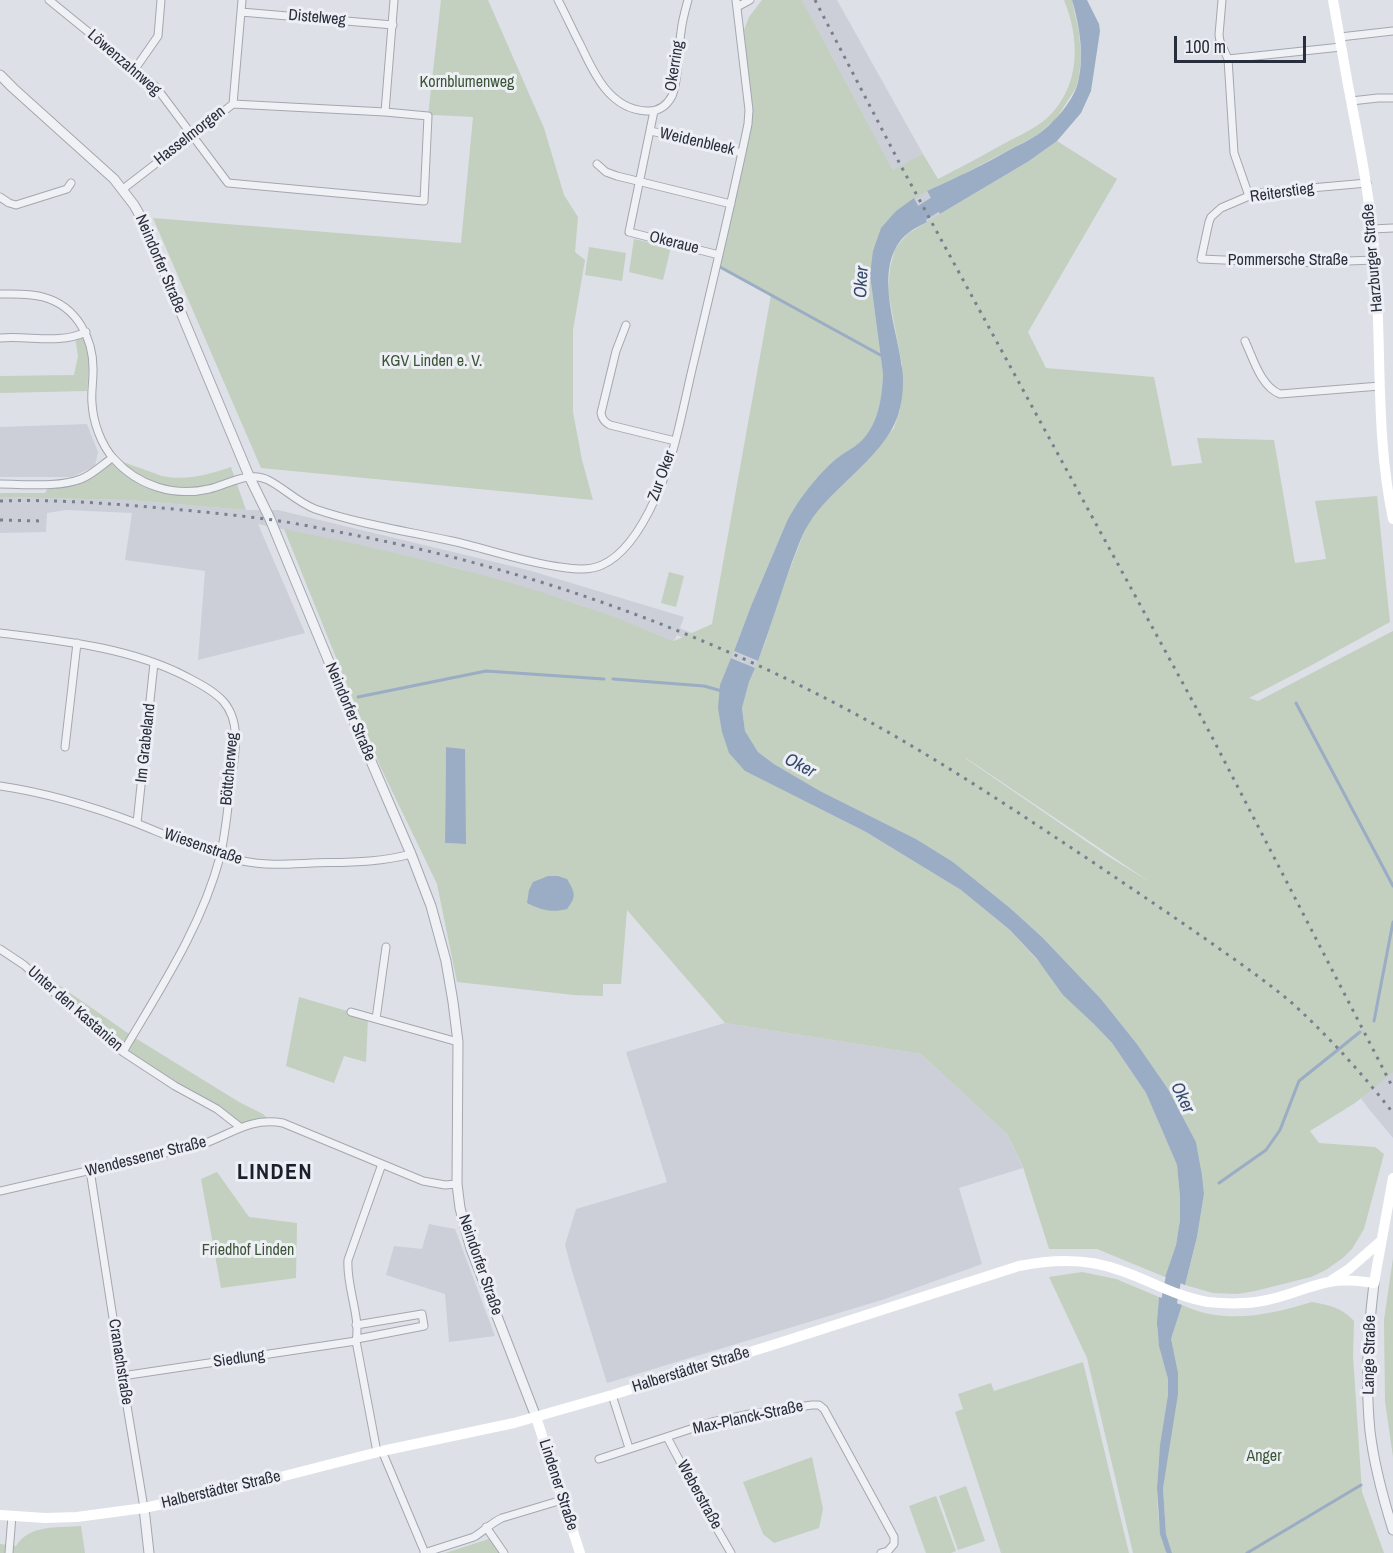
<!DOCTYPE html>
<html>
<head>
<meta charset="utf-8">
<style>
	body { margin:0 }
	#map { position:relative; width:1393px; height:1553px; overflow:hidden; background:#dde0e6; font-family:"Archivo Narrow",sans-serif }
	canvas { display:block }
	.scale { position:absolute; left:1174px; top:36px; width:132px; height:27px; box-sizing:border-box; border:3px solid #282e3c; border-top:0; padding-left:8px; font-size:18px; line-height:21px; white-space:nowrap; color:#282e3c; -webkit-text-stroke:4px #edeff4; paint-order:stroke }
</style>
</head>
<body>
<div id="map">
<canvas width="1393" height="1553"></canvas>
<div class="scale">100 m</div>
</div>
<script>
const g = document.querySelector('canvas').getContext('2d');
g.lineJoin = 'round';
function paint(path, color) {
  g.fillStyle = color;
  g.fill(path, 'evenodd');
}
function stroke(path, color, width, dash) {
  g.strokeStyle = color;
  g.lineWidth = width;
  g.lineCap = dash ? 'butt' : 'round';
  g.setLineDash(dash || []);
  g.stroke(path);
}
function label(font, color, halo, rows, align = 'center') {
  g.font = font + ' "Archivo Narrow",sans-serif';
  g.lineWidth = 6;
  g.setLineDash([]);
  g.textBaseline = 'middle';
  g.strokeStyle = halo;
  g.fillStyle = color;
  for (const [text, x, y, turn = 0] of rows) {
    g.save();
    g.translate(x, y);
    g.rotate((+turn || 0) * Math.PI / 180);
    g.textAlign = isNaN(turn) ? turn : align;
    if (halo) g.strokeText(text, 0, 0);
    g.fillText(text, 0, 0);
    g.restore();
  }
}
const built = new Path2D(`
	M802,0H837L923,154L910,162L1004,325L1393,1053V1138L1368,1108L1314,1035L742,662L731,658L677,635L674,641L581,605L457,568L381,550L258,524L305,633L198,660L205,571L125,560L132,513L66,510L47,513L46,532L0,533V497L129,500L246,510H278L528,570L684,617L680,628L757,661L900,714L1170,899L942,249L897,169L893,170Z
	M87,424L98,452L95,466L72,477H0V427Z
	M725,1023L921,1054L1007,1134L1023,1168L959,1188L982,1264L885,1299L607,1383L572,1271L565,1245L576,1209L667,1182L626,1052Z
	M429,1224L455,1229L495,1336L449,1342L445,1294L386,1275L394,1246L422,1249Z`);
const green = new Path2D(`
	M441,0H488L544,128L564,195L578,217L575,252L585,260L573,330V412L582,460L593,500L261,468L153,218L461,243L473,117L436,115L428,116Z
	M762,0H802L893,170L923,154L938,179C961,167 984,155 1007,142C1022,134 1041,126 1053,112C1081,80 1079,37 1064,0H1072L1079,33L1081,57L1079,76L1076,88L1056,119L1037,135L960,176L927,191L896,211L870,275L883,374C882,399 878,426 859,443C852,449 843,453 836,459C818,474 798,500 787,521L751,606L721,685L745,771L866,832L961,890L1010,930L1112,1043L1146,1093L1177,1165L1180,1197V1220L1176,1245L1165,1277L1097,1249H1049L1023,1167L1007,1134L921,1054L725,1023L627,910L621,984H603V996L574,995L457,982L437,884L380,766L284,529C384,549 484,572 580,605C612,615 643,629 674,641L712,624L771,295L720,267L752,124V111L744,30L749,17ZM446,747L465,749V844L445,843Z
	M1057,141L1117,179L1028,332L1046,368L1154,377L1172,466L1202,463L1197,438L1274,440L1295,563L1326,559L1315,501L1377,496L1390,622L1310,666L1249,698L1258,701L1393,631V1072L1355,1103L1310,1131L1319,1143L1375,1147L1384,1154L1364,1229L1352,1249L1344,1257L1326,1270L1311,1277L1255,1291L1237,1294L1213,1293L1185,1285L1197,1237L1204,1194L1202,1175L1196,1142L1168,1089L1137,1044L1101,999L1042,937L1010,908L953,862L916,839L820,791L774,764L758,752L745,731L742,708L749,682L765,643L780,595L806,527L816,511L882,443L894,428L900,410L902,365L888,291L890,268L895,249L907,234L1029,161ZM965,758H966L1150,882L1106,855Z
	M634,239L671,247L663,280L629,272Z
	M589,247L626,253L622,281L585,275Z
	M86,332L89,367L87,391L0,393V376L74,375L78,356L75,337Z
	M112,458L162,476C186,481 207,475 231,467L246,510L129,500L0,497V493H45L50,484L80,480Z
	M669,572L684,576L676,607L661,603Z
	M24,965L37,970L132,1036L239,1102L263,1114L270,1121L240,1127L123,1052Z
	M299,997L368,1017L366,1062L344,1056L334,1083L286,1066Z
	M217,1172L249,1217L297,1223L296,1278L221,1288L201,1179Z
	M1393,1258V1457L1385,1401L1384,1320Z
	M1082,1272L1116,1279L1159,1297C1158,1315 1156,1331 1160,1348C1162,1358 1166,1369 1168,1379C1170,1397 1164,1417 1162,1434C1157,1467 1153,1522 1167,1553H1133L1087,1358L1049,1277Z
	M1312,1302C1330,1305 1342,1308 1354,1321L1353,1356L1362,1492L1384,1553H1172L1166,1534L1163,1488L1171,1339L1182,1305C1225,1325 1269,1315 1312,1302Z
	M1083,1362L1129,1553H1001L955,1412L963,1409L958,1394L991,1383L994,1391Z
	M812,1457L823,1509L819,1528L774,1543L763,1534L743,1482Z
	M966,1486L985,1541L958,1550L939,1496Z
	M936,1496L956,1551L951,1553H926L909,1506Z
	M81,1526L85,1553H0V1544L16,1546C29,1524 59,1528 81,1526Z
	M489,1539L494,1542L501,1553H445Z`);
const water = new Path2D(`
	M1072,0H1087L1099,24L1100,31L1091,91L1081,113L1057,141L1029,161L940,214L927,191C956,178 985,164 1013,148C1021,144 1029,140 1037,135C1052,125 1071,104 1077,86C1085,59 1080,27 1072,0Z
	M914,198L927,222C921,225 913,229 908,233C870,265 898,328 902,368C904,382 903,395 900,408C891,453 831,486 808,525C801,536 797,550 792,562C780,595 770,629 758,661L734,651L751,606L787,521C798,500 818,474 836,459C843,453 852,449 859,443C878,426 882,399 883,374L870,275L873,251L881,228L896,211Z
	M731,658L755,668L749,682L742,708L745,731L758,752L774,764L820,791L916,839L953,862L1010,908L1042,937L1101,999L1137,1044L1168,1089L1196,1142L1202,1175L1204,1194L1197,1237L1185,1285L1165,1277L1176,1245L1180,1220V1197L1177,1165L1146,1093L1112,1043L1094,1024L1063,995L1037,959L1010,930L961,890L866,832L745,771L729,753L722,732L718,708L720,685Z
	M446,747L465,749L466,844L445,843Z
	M548,876H558L567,879C575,893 577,896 567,909C552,913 541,910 527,903L529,890L533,882Z
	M1159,1297L1182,1305L1171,1339L1178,1373V1394L1163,1488L1166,1534L1172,1553H1167L1166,1552L1160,1534L1157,1488L1160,1445L1168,1395V1379L1159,1346L1157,1323Z`);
const stream = new Path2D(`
	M720,267L884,357
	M613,679L704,686L722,691
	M358,697L486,671L604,679
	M1296,703L1393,886
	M1374,1021L1393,922
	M1219,1183L1266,1150L1280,1130L1299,1081L1360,1032
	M1247,1553L1361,1485`);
const river = new Path2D(`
	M904,226L917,216L952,194
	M1165,1323L1173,1281L1182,1262`);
const minor = new Path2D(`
	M49,0L156,87L228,183L424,201L428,116L385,112L233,104
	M558,0C566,15 573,31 581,46C594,74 610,109 646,111C658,112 666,107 672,96C679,80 678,50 681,32C682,21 685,11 688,0
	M1222,0L1219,35L1220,41L1228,59L1234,153L1249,196
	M737,7L750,0
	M241,12L393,25
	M1340,37L1393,31
	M1228,59L1341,47
	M135,69L158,36L161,0
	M1351,101L1378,98H1393
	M654,111L629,232L719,255
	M385,112L394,0
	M651,131L742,153
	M597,164L606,172L617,176L731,204
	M1367,183L1266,192L1249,196L1221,208L1211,217L1209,222L1201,259L1292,263L1375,260
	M123,189L233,104L242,0
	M0,197L9,203L16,205L67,189L71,183
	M1372,229L1393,228
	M0,294C14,294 29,293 43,297C77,306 94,339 93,372C93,382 91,393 92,403C93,422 101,445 114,459C138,486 174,497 209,489C227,485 249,470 268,480C284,488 297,502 315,509C359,524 406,531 452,541C488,549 523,562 560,567C573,569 589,571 602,565C627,554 644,523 655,499C676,455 683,405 695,357C713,280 732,202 748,124L749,110L736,0
	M626,325L616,351L601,413C602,419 604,422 610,425L675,441
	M0,338C29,335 58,345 86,332
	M1245,341C1253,358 1261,387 1280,394L1380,386
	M0,484C24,484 58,488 81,479C92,475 102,465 112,458
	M0,633C63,641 128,647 185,676C198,683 213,690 223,701C242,722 235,755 231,780C228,805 226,832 220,857C201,928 160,989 123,1052
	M65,747L77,643
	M0,786C48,793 91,806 136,823C171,837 206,853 243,861C266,866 289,864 312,863C345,862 378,863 411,854
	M137,823L154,663
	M0,949L24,965L102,1036L123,1052L175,1086L217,1109L240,1127
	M351,1012L458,1042
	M376,1019L386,947
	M90,1170L122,1376L144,1508
	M0,1191L200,1145C231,1135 248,1117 283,1123L423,1181L445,1185L457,1184
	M356,1325L422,1314L424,1326L357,1339
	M122,1376L356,1341
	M612,1395L629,1448
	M667,1437L701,1501L731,1553
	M382,1451L425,1553
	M377,1452L356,1341C361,1317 346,1286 348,1260L382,1164
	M599,1459L712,1422L750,1414L812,1405H819L824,1409L894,1537V1544L888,1551L881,1553
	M486,1527L504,1553
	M9,1553L12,1516
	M424,1553L474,1537C484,1531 491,1523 502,1518L562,1500`);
const tertiary = new Path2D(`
	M0,75L13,88L114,179L134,205L142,219L249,476L270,519L346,703L411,854L431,906L446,961L453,1002L458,1042L457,1184L460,1208L471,1249L536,1417
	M1374,1283C1368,1332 1365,1381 1370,1431C1374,1465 1383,1498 1393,1530
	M144,1508L149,1553`);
const secondary = new Path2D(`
	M1333,0C1338,28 1343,57 1348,85C1359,143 1371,201 1375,261C1382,346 1375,434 1393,519
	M1332,1280L1349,1269L1381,1241
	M536,1417L580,1553
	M0,1515L45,1518L77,1517L144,1508L245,1486L382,1451L514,1423L612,1395L782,1342L1019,1266C1053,1259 1089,1258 1122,1271C1151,1281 1177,1297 1208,1302C1227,1304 1249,1304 1267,1300C1288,1296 1308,1286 1329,1282C1344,1279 1359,1281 1374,1283L1393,1178`);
const rail = new Path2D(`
	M815,0L901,166L1211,735L1393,1088
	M0,501C58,499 115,504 173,509C204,512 235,515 266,519C297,523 328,530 359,536C521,568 679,623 825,698C921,747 1010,807 1100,867C1137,892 1174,917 1210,942C1238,962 1266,981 1292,1003C1329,1037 1362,1073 1393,1113
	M0,520L43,521`);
const streetNames = [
	["Distelweg",317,18,5],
	["Löwenzahnweg",124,63,41],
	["Okerring",675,66,-81],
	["Hasselmorgen",190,136,-38],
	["Weidenbleek",697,142,13],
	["Reiterstieg",1282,193,-8],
	["Okeraue",674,243,14],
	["Harzburger Straße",1373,258,-95],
	["Pommersche Straße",1288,261],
	["Neindorfer Straße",160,264,67],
	["Zur Oker",662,476,-70],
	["Neindorfer Straße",350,712,67],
	["Im Grabeland",146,743,-84],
	["Böttcherweg",230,769,-85],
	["Wiesenstraße",203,847,19],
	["Unter den Kastanien",75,1009,41],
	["Wendessener Straße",146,1157,-14],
	["Neindorfer Straße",480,1265,71],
	["Lange Straße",1370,1355,-89],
	["Siedlung",239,1359,-8],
	["Cranachstraße",120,1362,81],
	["Halberstädter Straße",691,1370,-17],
	["Max-Planck-Straße",748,1418,-12],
	["Lindener Straße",558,1485,72],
	["Halberstädter Straße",221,1490,-13],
	["Weberstraße",699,1495,61]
];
const parkNames = [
	["Kornblumenweg",467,83],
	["KGV Linden e. V.",432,362],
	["Friedhof Linden",248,1251],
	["Anger",1264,1457]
];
const waterNames = [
	["Oker",862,282,-87],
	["Oker",800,766,28],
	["Oker",1182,1098,64]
];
const districtNames = [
	["LINDEN",275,1173]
];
paint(built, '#cccfd8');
paint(green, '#c3cfbf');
paint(water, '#9aadc4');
stroke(stream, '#9aadc4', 3);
stroke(river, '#9aadc4', 16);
stroke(minor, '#a3a7b0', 9);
stroke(tertiary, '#a3a7b0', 11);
stroke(minor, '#f0f1f5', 7);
stroke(tertiary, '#f0f1f5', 9);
stroke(secondary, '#fff', 10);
stroke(rail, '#78808f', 3, [3, 6]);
label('16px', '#282e3c', '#edeff4', streetNames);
label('16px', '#3b5636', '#edeff4', parkNames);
label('italic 18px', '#354b6d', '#edeff4', waterNames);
g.letterSpacing = '1.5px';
label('bold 22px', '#1a202c', '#edeff4', districtNames);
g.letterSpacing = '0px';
</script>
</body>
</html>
